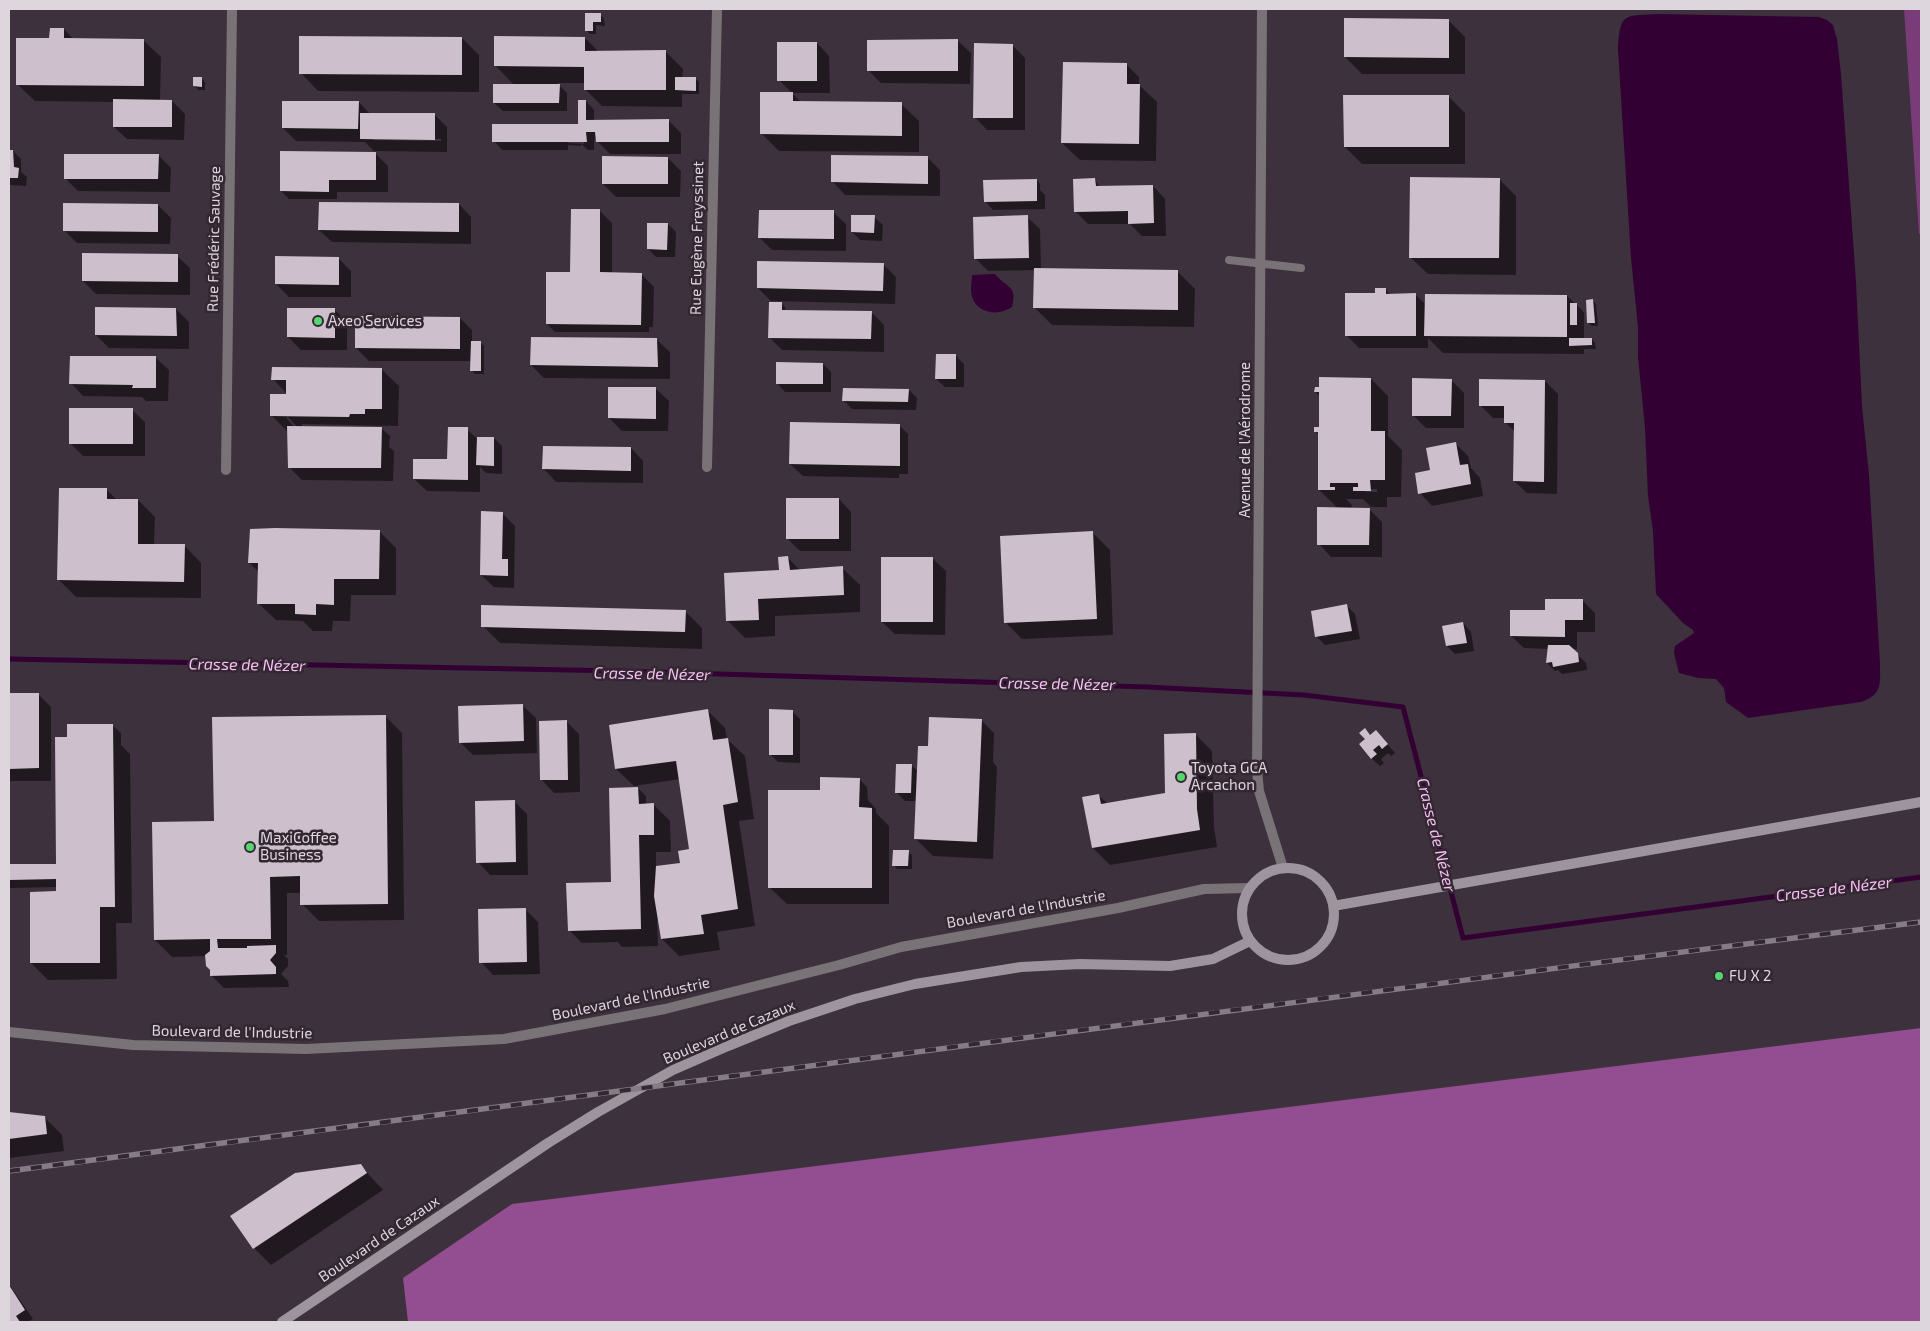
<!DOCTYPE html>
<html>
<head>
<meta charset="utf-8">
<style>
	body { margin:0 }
	#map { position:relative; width:1930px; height:1331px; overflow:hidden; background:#3d313d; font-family:"Exo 2",sans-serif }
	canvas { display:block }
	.frame { position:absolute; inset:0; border:10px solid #ded6dd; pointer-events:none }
</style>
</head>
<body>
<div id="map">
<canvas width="1930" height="1331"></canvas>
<div class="frame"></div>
</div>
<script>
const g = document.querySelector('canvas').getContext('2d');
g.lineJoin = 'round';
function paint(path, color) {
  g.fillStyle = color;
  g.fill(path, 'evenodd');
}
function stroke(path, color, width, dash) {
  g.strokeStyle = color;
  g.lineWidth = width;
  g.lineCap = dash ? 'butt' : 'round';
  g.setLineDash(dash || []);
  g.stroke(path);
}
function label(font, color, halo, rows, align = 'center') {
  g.font = font + ' "Exo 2",sans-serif';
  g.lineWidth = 5;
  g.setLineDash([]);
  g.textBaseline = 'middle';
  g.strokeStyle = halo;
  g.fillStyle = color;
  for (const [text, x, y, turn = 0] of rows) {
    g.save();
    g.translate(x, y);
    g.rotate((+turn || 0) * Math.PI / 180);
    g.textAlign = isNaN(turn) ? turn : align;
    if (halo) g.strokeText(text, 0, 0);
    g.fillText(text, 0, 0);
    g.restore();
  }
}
const green = new Path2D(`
	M1904,9H1921V234H1919Z`);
const forest = new Path2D(`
	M1921,1028V1322H408L403,1278L512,1204Z`);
const water = new Path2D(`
	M1659,14L1819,17L1827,20L1833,25L1837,39L1841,74L1856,282L1862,406L1869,475L1880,664C1880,684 1883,694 1861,702L1748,718L1726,702L1724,688L1716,679L1698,678L1679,673L1674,653L1675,646L1694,633L1693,630L1683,623L1656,594L1653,531L1648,496L1645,428L1638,357V327L1631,258L1618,49C1620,12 1624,16 1659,14Z
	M995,274C1006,288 1018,285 1012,307C998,317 976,313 972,296C970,289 972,282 972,275Z`);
const shadow = new Path2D(`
	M586,14L601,15L604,19L605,26L596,25V34H590L586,30Z
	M1448,20L1465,37V74H1362L1345,57Z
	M64,29L74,40H143L161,57L160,101H172L185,114L184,140L127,139L114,127L115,102L35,101L17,84L51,39Z
	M462,38L479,55V92L318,91L301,73Z
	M585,38L599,52H666L683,69L682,78H695L699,82V94H682V107L602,106L585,89V83H557L567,93V111H503L494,103L514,85L495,65Z
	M958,41L971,53L970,84L881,83L869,71Z
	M817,43L829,56L830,93H792L802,103L901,104L919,121V152L779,151L762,134L792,93L779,80Z
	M1012,45L1025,58V130H987L975,117Z
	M1126,64L1139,77V85L1157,102L1156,161L1080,160L1062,143Z
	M201,78L205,82V90H198L195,86Z
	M1448,96L1465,113V164H1362L1345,147Z
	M586,101L594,110V121L668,120L681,133V154H610L594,138V150H588L581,144V146L568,145V150H502L494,141L579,127ZM568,141H584V144L568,143Z
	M359,102L370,114H434L447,127V152L374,151L365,142L296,141L283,128ZM373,138L441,139V141L373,140Z
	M9,151H13L21,159V172L27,177L26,186L9,185Z
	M375,153L388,166V192H337V199H289L281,191Z
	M158,155L171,168L170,192L78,191L65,178Z
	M927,157L940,170V196L845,195L833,182Z
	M668,158L681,171L680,197H616L603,184Z
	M1499,179L1516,196V275L1428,274L1410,257Z
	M1037,180L1040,184V190L1045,195V209L993,210L985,201Z
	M1095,180L1098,184L1099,187L1153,186L1165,199L1166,236H1142L1130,224H1088L1075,211Z
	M459,204L471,217V244L332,242L319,230Z
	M158,205L171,218L170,244L77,243L64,230Z
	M599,210L612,223V274H641L654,287L653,327H649V332H555L547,324Z
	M833,212L846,224V251L772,250L759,237Z
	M874,217L883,225L882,241L860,240L852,232Z
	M1027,217L1040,229L1041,269L1178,272L1195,289L1194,327L1052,325L1035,308V270L988,271L975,258Z
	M668,224L676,232L675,257H656L648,249Z
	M177,256L190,268V295L96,294L83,281Z
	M338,258L351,271V297H289L276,284Z
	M883,264L896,277L895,304L771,301L758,288Z
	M1386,289L1390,295H1416L1426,305L1567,296L1580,308L1584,313V339H1592L1595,343L1596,349H1584V354L1443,353L1428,338V348H1359L1346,335L1378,294Z
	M1592,300L1596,304L1598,326H1592L1588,323Z
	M782,304L785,307L786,312L872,313L884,325V352L782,350L770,338Z
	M176,309L189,322V349L109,348L96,335Z
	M334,309L347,322V350H301L288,337Z
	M460,318L472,330V342H480L484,346V374H475L471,370L472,361H369L356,348Z
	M657,340L670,352V379L544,378L531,365Z
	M956,356L964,364V387H945L936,379Z
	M156,358L169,370L168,401H146L142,397L83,396L71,383Z
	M823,364L831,372V392H785L777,383Z
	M381,369L399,386L398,426L302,424V427L381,428L390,436L389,447L394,451L393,481L302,480L289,467V433L271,415L289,396L273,379ZM287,416L300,430L298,431L287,419Z
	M1371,379L1388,396V436L1402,450L1401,497H1387V507H1371L1363,499H1346L1352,505L1351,509H1369L1382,522V557H1331L1319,544L1339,509L1319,490V435L1315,431L1320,428V396L1315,392ZM1363,489H1377V492H1366Z
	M1451,380L1464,393V428H1426L1413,415Z
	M1545,381L1558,394L1557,494L1527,493L1514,481L1515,432L1505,422V418H1493L1480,405Z
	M656,389L669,401L668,431H622L609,418Z
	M909,390L917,398L916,410L852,409L843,400Z
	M132,410L145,422V456H83L70,443Z
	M900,426L908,434V474H899V478L803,476L790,464Z
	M467,429L476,438H494L502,446V474L486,473L480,467V492L427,491L414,479L449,460Z
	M1455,443L1468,456L1471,468L1480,478L1483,496L1432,506L1420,493L1431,471Z
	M631,448L643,461V483L556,482L544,469Z
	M106,489L117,500H138L155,517L154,545H184L201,563V598L76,597L59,580Z
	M839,499L851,512V551H800L787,538Z
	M502,513L515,526L514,588L494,587L481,575Z
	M379,531L396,548V595H351L350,621H333L332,631H313L303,621L276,620L258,603L259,572L249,563Z
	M1093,533L1110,550L1113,635L1022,639L1005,622Z
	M788,558L800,570L842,568L860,585V612L775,616V636L745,638L728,621L780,571Z
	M933,559L946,571L945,635L895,634L882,622Z
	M1582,600L1595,613V632H1577V649H1571L1586,663L1587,670L1562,674L1558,670L1555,671L1547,663L1549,649L1524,648L1511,636Z
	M1347,606L1355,614L1360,639L1325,645L1317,637Z
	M685,611L702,628V649L500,643L483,626Z
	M1463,623L1471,632L1474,651L1455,654L1447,646L1444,627Z
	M9,694H38L51,707V781H9Z
	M523,706L536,718L537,753L473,755L460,742Z
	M708,711L725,728L727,739L745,756L754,819L739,821L755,926L717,932L720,950L679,956L662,939L659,920H657L658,946L622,947L618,942L582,943L569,930L613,883L638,788L646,796V804H653L670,821L671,852H656V867L681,864L691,850L680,779L634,786L616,769Z
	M792,711L800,719V763L778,762L770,754Z
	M385,716L402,733L404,920L319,921L302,904L301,893H287V955H284L288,959V966L281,974L288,981L289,987L224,988L211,975L206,956L172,957L155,940L215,822Z
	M981,720L994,733L993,762L997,767L993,859L933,856L916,839L917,801H905L897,793L912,766L919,772L931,748Z
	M567,722L579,734L580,792L554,793L542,780Z
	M112,725L121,733V745L130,754L132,923H116L117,979L48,980L31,963L57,894V887L9,888V865H57L68,738Z
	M1195,734L1212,751L1214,827L1217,847L1110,865L1093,848L1098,795L1108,804L1166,794Z
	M1371,736L1384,740L1395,753L1391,756L1388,753L1381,759L1384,763L1380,766L1371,758L1366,740Z
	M859,779L867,787L868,800L876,809V813L889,826V904H787L769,887L824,792Z
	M514,801L527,814L528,875H490L478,862Z
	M908,852L912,855V869H897L894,865Z
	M525,909L538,922L540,974L493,975L481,962Z
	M9,1113L45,1118L62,1135L64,1151L9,1158Z
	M360,1165L383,1190L271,1265L254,1248Z
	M9,1284L33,1319L27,1322H9Z`);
const stream = new Path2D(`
	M9,659L620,671L1147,687L1304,695L1403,707L1463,938L1921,877`);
const building = new Path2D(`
	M585,13H601V22H593V31H585Z
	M1344,18L1449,19V58L1344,57Z
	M50,28H64V38L144,39V86L16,85V38H49Z
	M299,36L462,37V75L299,74Z
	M494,36L585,37V51L666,50V90H584V67L494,66Z
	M958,39V71H867V40Z
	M777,42H817V81H777Z
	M974,43L1013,44V118H973Z
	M1063,62L1127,63V84H1140L1139,144L1061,143Z
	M193,77H202V87L193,86Z
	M675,77H696V91L675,90Z
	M493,84H560L559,103H493Z
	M760,92H793V101L902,102V136L760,134Z
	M1343,95H1449V147H1344Z
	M113,99L172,100V127H113Z
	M578,100H586V120L669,119V142H596L595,132H586L587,142H492V124H578Z
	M282,101H359L358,129L282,128Z
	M360,113H435V140L360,139Z
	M9,150H13L14,167L19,168L18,178H9Z
	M280,151L376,152V180H329V192L280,191Z
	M64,154H159L158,179H64Z
	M831,155L928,156V184L831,182Z
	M602,156L668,157V184H602Z
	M1410,177L1500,178L1499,258H1409Z
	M1095,178L1096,186L1153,185L1154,223L1128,224V211L1074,212L1073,179Z
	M1037,179V201L984,202L983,180Z
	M319,202L459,203V232L318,230Z
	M63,203L158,204V232L63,231Z
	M571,209H600V272L642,273L641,325L546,324V272H570Z
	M759,210H834V239L758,238Z
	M851,215H875L874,233L851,232Z
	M1028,215L1029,258L974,259L973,217Z
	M647,223H668L667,250L647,249Z
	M82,253L178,254V282L82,281Z
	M275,256L339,257V285L275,284Z
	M757,261L884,263L883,291L757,288Z
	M1034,268L1178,270V310L1033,308Z
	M1375,288H1386V294L1416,293V336H1345V293H1375Z
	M1425,294L1567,295V337L1424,336Z
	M1593,299L1595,323H1587L1586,300Z
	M769,302H782V310L872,311L871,339L768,338Z
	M1570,303H1577V325H1570Z
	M95,307L176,308L177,336L95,335Z
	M287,308H335V338L287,337Z
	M355,316L460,317V349L355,348Z
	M531,337L657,338L658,367L530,365Z
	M1569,338H1592V345L1569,346Z
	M471,341H481V371H470Z
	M936,354H956V379H935Z
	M70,356H156V388H132L133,385L69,384Z
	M776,362L823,363V384H776Z
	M272,367L382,368V409H365V414H350L349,417L270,416V394H286V380H271Z
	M1319,377L1371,378V431H1385V480H1370L1371,491H1353V487H1358V483H1330V487H1335V490H1318V432H1314V427H1319V392H1314L1315,387H1319Z
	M1412,378L1452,379L1451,416H1412Z
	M1479,379L1545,380L1544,482L1513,481L1514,423H1504V406H1479Z
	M608,387H656V419L608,418Z
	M843,388L909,389L908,402L842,401Z
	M69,408H133V444H69Z
	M790,422L900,424V466L789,464Z
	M287,426L382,427L381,468H288Z
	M448,427H468V480L413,479V459H447Z
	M477,437H494V466L476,465Z
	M1456,442L1460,465L1468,464L1471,484L1418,494L1415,473L1430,470L1426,448Z
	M543,446L631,447V471L542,469Z
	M59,488H107V499H138V544H185L184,582L57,580Z
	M786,498H839V539H786Z
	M1317,507L1370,508L1369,545H1317Z
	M481,511L503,512L502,559H508V576L480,575Z
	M275,528L380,530L379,579H334V605L316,604V615L295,614V604H257L258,563H248L250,529Z
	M1093,531L1097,619L1004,623L1000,536Z
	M788,556L790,570L843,566L844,595L758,599L759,620L726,621L724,573L779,570L778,557Z
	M881,557H933V622H881Z
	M1545,599H1583V620H1565V637L1510,636V610H1545Z
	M1347,604L1352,631L1315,637L1311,611Z
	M481,605L686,610L685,632L481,627Z
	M1463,622L1467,643L1446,646L1442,626Z
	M1548,645H1569L1578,653L1579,662L1553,667L1552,662L1546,663Z
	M9,693H39V768L9,769Z
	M523,704L524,741L459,743L458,706Z
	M708,709L713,740L728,738L738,802L723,805L738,909L701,915L704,934L661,939L654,896L656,866L680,863L678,851L689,849L676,761L615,769L609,725Z
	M769,709L793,710V755H769Z
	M386,715L388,904L300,905V876L270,877L271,939H217L218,948H247V946L276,945V953L270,960L276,967V974L210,976V970L206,966L205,955L210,951V939L154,940L152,822L214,821L212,717Z
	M929,717L982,719L977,842L914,839L918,746H928Z
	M567,720L568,780H540L539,721Z
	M67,724H113L115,907H100V963H30V892L56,891V879L9,880V864H56L55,737H67Z
	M1365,728L1370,735L1376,730L1388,744L1382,749L1379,745L1373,750L1377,754L1371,759L1359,744L1365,739L1359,733Z
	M1196,733L1197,809L1200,830L1092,848L1082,797L1099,794L1101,804L1165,793L1164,734Z
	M896,764H912L911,793H895Z
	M820,777L860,778L859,807L872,808V888H768V790H820Z
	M638,787L639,804L654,803V835H639L641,929L568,931L566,883L611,882L609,788Z
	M515,800L516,862L476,863L475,801Z
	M893,850H909L908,866H892Z
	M526,908L527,962L479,963L478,909Z
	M9,1112L45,1116L47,1134L9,1139Z
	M361,1164L367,1173L253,1249L230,1216L295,1173Z
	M9,1285L25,1310L16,1316L20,1322H9Z`);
const lane = new Path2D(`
	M1229,260L1301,268`);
const street = new Path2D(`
	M1262,9L1257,771L1259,791L1283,868
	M707,467L717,9
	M226,470L232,9
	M9,1032L133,1045L306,1049L504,1039L665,1009L839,965L901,947L1118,908L1204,889L1249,888`);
const secondary = new Path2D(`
	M1242 914a46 46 0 1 1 92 0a46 46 0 1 1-92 0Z
	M1333,906L1921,802
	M282,1322L548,1143L598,1112L673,1070L728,1046L789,1021L855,999L915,984L1021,967L1080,964L1170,966L1213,959L1250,941`);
const rail = new Path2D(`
	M9,1171C646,1089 1283,1001 1921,922`);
const markers = [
	[318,321,5,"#55d671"],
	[1181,777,5,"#55d671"],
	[250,847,5,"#55d671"],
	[1719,976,5,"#55d671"]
];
const streetNames = [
	["Rue Eugène Freyssinet",697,238,-89],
	["Rue Frédéric Sauvage",214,239,-89],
	["Avenue de l'Aérodrome",1245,440,-90],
	["Boulevard de l'Industrie",1026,909,-10],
	["Boulevard de l'Industrie",631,999,-12],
	["Boulevard de l'Industrie",232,1032,1],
	["Boulevard de Cazaux",729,1032,-23],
	["Boulevard de Cazaux",379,1239,-34]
];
const poiNames = [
	["Axeo Services",328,321],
	["Toyota GCA",1191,768],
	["Arcachon",1191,785],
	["MaxiCoffee",260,838],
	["Business",260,855],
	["FU X 2",1729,976]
];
const waterNames = [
	["Crasse de Nézer",247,665,1],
	["Crasse de Nézer",652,674,1],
	["Crasse de Nézer",1057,684,1],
	["Crasse de Nézer",1436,835,76],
	["Crasse de Nézer",1834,889,-7]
];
paint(green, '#7a3c78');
paint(forest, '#934d91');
paint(water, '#303');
paint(shadow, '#0007');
stroke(stream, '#303', 5);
paint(building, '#cebfcd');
stroke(lane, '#797378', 8);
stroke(street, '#797378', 10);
stroke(secondary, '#9e949e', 10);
stroke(rail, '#867c85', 5.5);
stroke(rail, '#332732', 4, [11]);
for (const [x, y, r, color] of markers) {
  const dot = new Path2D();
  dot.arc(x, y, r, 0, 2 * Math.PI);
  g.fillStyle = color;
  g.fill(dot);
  stroke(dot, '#332732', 2);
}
label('15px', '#ded6dd', '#332732', streetNames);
label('15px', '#ded6dd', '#332732', poiNames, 'left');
label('italic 16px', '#f8bff5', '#332732', waterNames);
</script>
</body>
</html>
